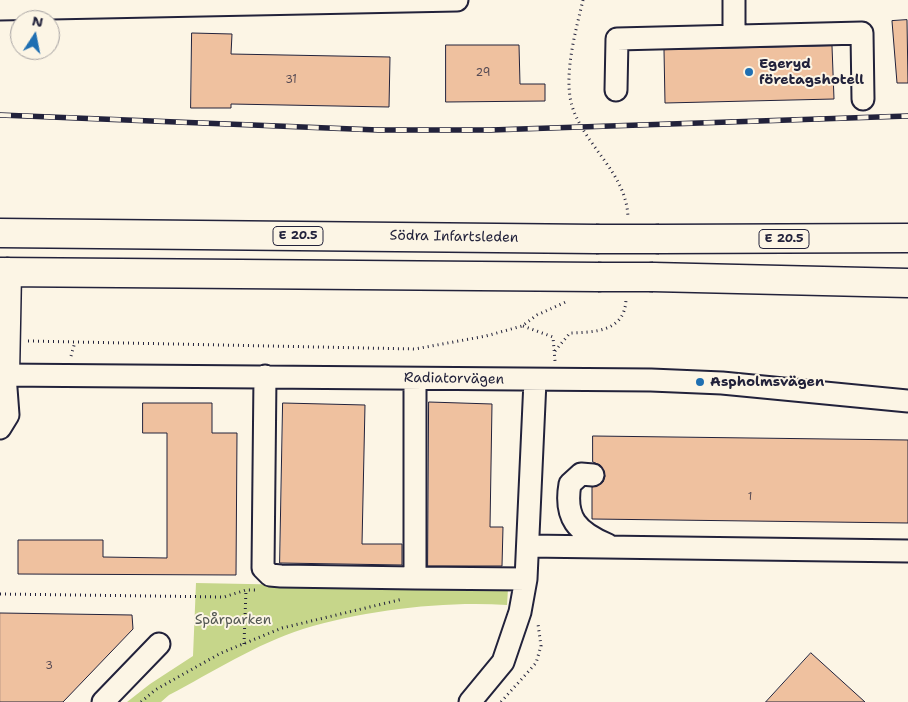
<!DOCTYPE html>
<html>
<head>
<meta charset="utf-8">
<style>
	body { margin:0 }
	#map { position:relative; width:908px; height:702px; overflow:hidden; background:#fcf5e5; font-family:"Shantell Sans",sans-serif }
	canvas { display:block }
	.north { position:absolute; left:10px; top:10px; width:50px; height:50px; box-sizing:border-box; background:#fcf5e5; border:1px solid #a5a1a1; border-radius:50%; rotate:11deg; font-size:14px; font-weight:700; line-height:20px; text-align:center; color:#22223b }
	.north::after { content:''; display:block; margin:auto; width:18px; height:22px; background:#1f6fb2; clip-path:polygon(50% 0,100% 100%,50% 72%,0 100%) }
</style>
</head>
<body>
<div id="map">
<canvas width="908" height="702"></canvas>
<div class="north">N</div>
</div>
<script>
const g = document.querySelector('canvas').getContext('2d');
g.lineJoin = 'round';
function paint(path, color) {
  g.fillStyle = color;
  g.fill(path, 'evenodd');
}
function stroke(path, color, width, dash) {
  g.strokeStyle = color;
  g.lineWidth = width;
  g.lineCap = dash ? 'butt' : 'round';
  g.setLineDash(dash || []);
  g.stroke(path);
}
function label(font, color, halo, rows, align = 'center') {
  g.font = font + ' "Shantell Sans",sans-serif';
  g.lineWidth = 4;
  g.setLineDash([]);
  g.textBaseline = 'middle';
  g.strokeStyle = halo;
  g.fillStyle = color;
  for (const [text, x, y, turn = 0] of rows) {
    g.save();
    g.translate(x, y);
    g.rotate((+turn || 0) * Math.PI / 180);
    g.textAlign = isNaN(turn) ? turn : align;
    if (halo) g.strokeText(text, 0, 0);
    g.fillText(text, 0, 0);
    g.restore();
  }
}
const green = new Path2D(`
	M196,583L508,589L507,605C442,601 366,610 303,629C256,644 213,672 169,695L161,702H127L150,684L193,656Z`);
const building = new Path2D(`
	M907,20L908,83H897L892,21Z
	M192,33L232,34L231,54L390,57L389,107L231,104V108H191Z
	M446,45H519L520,84H545V101L446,102Z
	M832,46L834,99L665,103L664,50Z
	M429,402L492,404L490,527H503L502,566H428Z
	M143,403H212V433H237L236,575L18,574V540H103V557L167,558V433H143Z
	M283,403L365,405L362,544H402V565L280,563Z
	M593,436L908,440V523L592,519V487L603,482L605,476L600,465L593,462Z
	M0,613L132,615L133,629L63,702H0Z
	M811,653L865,702H766Z`);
const path = new Path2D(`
	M583,0C576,30 563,75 572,106C585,147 627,173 628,218
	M523,326L553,337L555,361
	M28,341L415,349L486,336L522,326L537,315L568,301
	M555,351L570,333C595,332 625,332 626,299
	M71,356L75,342
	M0,594L224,597L246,590H256
	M244,644L246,590
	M141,702L155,690L221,653L282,628L403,599
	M501,702L536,663L541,646L538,624`);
const minor = new Path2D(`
	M734,0V36
	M0,9L457,0
	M616,90L617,39L862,33L863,99
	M0,375L651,380L722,383L908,401
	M265,376L263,568L270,575L281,576L415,578
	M415,379V578L526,579
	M0,428L8,415L5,375
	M593,475L581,474L570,484C564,518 577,532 608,545
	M528,546L908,551
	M103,702L159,644
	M470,702L503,662L520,612L526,579L535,381`);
const major = new Path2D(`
	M0,233L596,239
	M659,239L908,238
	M0,272L598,277
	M653,277L908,283
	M5,375L7,272`);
const rail = new Path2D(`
	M0,115L378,130H491L908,116`);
const majorBridge = new Path2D(`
	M596,239H659
	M598,277H653`);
const markers = [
	[749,72,5,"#1f6fb2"],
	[700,382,5,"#1f6fb2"]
];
const numberNames = [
	["29",483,73],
	["31",291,80],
	["1",750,497],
	["3",49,666]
];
const shields = [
	[298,236,50],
	[784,239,50]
];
const shieldNames = [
	["E 20.5",298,236],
	["E 20.5",784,239]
];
const poiNames = [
	["Egeryd",759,64],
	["företagshotell",759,80],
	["Aspholmsvägen",710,382]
];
const streetNames = [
	["Södra Infartsleden",454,237,1],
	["Radiatorvägen",454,379,1]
];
const parkNames = [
	["Spårparken",233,620]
];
paint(green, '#c6d68a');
paint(building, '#efc19f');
stroke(building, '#22223b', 1);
stroke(minor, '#22223b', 25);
stroke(major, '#22223b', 31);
stroke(path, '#22223b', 3, [1, 4]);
stroke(minor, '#fcf5e5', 21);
stroke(major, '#fcf5e5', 28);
stroke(rail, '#22223b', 5.5);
stroke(rail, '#fcf5e5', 4, [11]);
stroke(majorBridge, '#22223b', 31, []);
stroke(majorBridge, '#fcf5e5', 28);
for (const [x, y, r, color] of markers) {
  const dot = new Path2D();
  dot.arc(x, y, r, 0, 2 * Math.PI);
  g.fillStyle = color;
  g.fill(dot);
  stroke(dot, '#fcf5e5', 2);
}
label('11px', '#554a54', null, numberNames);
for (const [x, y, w] of shields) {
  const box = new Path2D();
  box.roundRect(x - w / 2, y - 9.5, w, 19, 4);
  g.fillStyle = '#fcf5e5';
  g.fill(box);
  stroke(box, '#22223b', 1);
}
label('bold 12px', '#22223b', null, shieldNames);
label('bold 14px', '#22223b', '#fcf5e5', poiNames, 'left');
label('14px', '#22223b', '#fcf5e5', streetNames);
label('14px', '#535853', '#fcf5e5', parkNames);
</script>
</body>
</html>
